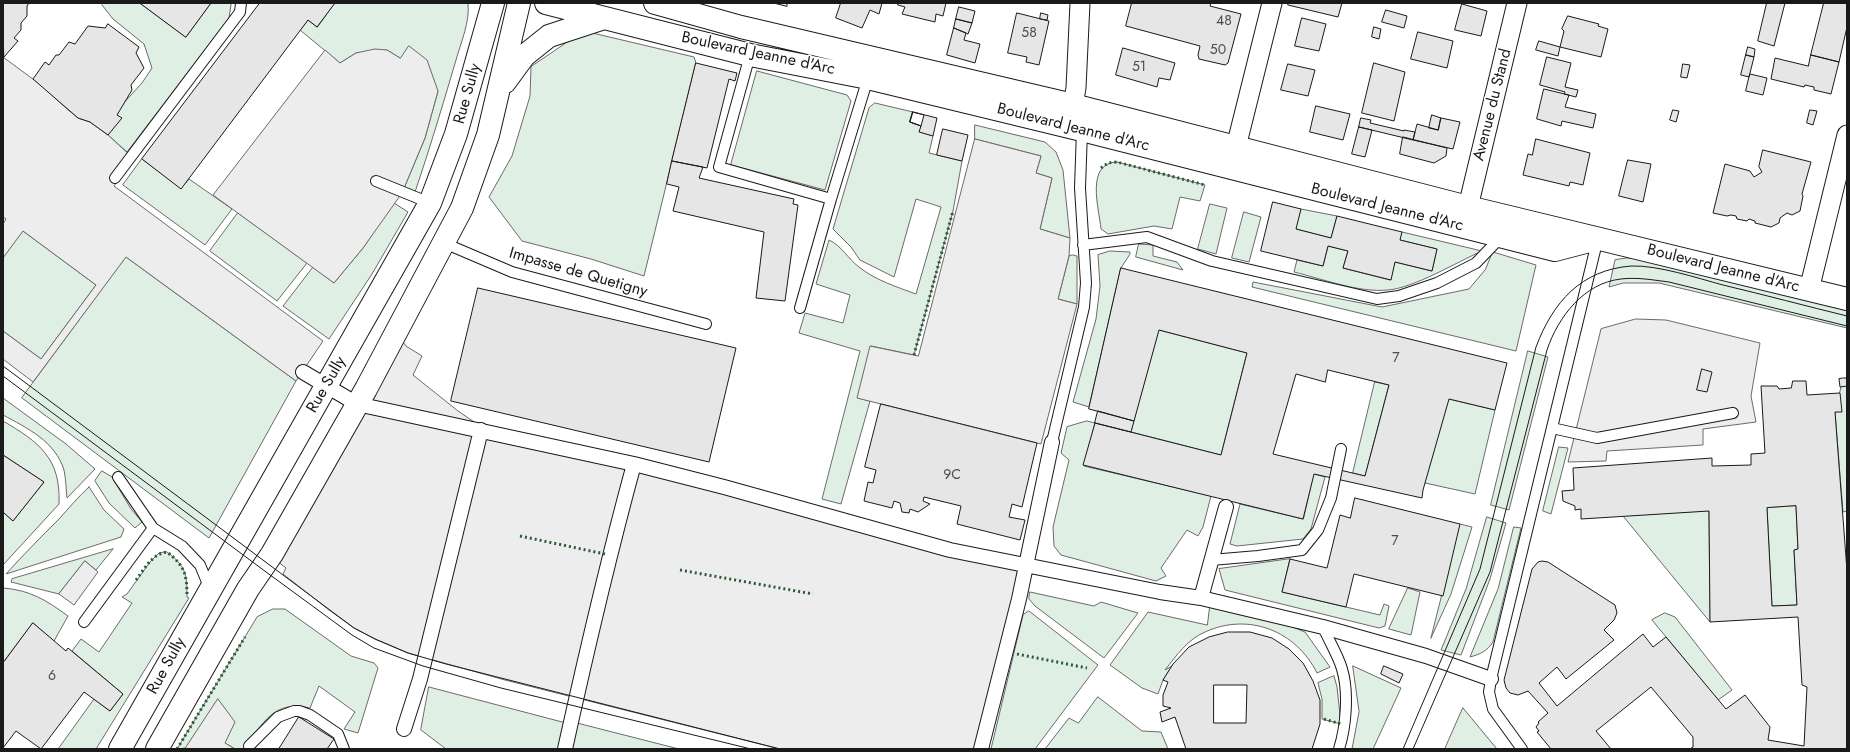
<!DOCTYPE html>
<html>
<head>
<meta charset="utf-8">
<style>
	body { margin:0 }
	#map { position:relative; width:1850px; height:752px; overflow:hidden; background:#fff; font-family:Jost,sans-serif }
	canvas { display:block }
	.frame { position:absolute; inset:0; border:4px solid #1a1a1a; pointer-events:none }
</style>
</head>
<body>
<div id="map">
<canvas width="1850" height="752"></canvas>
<div class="frame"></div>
</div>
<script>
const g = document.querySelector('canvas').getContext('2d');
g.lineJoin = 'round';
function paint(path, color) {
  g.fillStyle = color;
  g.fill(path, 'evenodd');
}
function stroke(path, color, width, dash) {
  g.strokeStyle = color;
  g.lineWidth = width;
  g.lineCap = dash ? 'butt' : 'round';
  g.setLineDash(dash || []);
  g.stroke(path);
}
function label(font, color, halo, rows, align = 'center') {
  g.font = font + ' Jost,sans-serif';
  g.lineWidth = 3;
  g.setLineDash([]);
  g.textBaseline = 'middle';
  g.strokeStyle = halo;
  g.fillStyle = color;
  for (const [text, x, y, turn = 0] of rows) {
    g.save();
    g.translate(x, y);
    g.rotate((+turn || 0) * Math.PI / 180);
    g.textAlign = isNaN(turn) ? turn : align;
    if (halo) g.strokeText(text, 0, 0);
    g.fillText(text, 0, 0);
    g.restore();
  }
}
const green = new Path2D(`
	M103,3H140L186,37L211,3H231V5L229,18L127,152L108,135L119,108L142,83L152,68L144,44L113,19L102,5Z
	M335,3H468C470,22 461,42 456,60C443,104 430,148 415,192L404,188L425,138L438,91L400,58L387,50L356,53L340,63L300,30L308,20L317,27Z
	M584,31L694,57L696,63L644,276L591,259L522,241L489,197L512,156L530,96L531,67Z
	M757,71L847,95L851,101L825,190L731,165Z
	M875,103L913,112L910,122L921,126L920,132L933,136L929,153L962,161L953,211L914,355L871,346L858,398L870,401L841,504L822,499L860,351L799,333L805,313L843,323L850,295L816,284L829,240C842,246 848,259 859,267C875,280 897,287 916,294L941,207L916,199L894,277L860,260L851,247L833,229L869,108Z
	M975,125L1045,142L1056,152L1063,170L1070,238L1040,229L1052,178L1036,173L1041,156L975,139Z
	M142,159L181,188L189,179L232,209L205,245L123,185Z
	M1117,162L1205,185L1200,201L1180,197L1172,229L1154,226L1108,234L1101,229C1099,208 1085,163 1117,162Z
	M394,203L408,212L372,274L329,339L283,306L313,267L334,283L363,248Z
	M1210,204L1227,208L1216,254L1198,249Z
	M1301,209L1337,216L1331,238L1296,229Z
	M1244,212L1261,217L1249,262L1232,258Z
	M238,213L307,263L277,301L210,251Z
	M23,231L96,285L41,359L3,331V258Z
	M1402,232L1482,251C1457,262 1414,288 1388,290C1359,293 1323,279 1294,272L1297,260L1323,266L1328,246L1348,251L1343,268L1390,280L1395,262L1432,271L1437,249L1400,240Z
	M1139,244L1153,245V256L1177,262L1183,270L1136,257Z
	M1110,251L1130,252V254L1121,268L1089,407L1073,402L1096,319L1100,286L1098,255Z
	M1493,252L1536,265L1516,351L1252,287L1253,282L1382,307L1469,289L1485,270Z
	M1073,255L1077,256V304L1058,299L1069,256Z
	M126,257L296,381L209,538L22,398Z
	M1627,258H1637L1847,308V328L1659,283H1623L1609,287L1615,260Z
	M1159,330L1247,353L1221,455L1131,432Z
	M1528,351L1548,357L1509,510L1491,505Z
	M1375,382L1389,385L1365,476L1353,473Z
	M1847,386V511L1843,512L1835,412L1841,387Z
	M3,398L66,444L95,469L67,498C66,489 66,479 64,470C55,441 27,428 3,415Z
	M1449,399L1495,410L1475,494L1425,483Z
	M3,421C39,442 61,458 59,504L3,565V512L13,521L44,482L3,455Z
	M1087,421L1095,423L1084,466L1211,496L1203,527L1198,536L1187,530L1161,568L1166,576L1156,581L1061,555L1054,546L1053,527L1069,460L1061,453L1067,427Z
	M1559,447L1568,448L1551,514L1543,511Z
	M102,471L112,477L131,509L142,522L135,528L109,503L95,481Z
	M1314,474L1325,477L1311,529L1303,539L1237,546L1230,544L1240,504L1303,519Z
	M89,487L104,510L124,529L121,537L6,574C23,555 41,537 59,519C69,508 78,497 89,487Z
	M1796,506L1798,549L1794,550L1797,605L1772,606L1767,508Z
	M1709,511L1710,622L1623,516Z
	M1487,517L1506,523L1490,579L1461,655L1441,650L1466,589Z
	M1460,524L1472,527L1451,594L1431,638Z
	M1514,527L1521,528L1493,642C1487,651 1481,654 1470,657L1498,589Z
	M113,549L96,570L85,561L59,594L11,582L12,579Z
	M167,552C186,566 187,574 187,597L189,598L96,749H58L94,699L110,711L123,694L72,651L81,639L99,652L132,603L122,597L127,594L150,562L159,553Z
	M1290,559L1282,592L1380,615L1384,604L1389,606L1385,626L1379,628L1225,590L1219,569Z
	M3,588C30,590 46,600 68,616L54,641L33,623L4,661L3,660Z
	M1408,588L1420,592L1411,635L1389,629Z
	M1030,592L1094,606L1101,602L1138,613L1104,658L1035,606L1029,599Z
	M1210,607L1290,626L1305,632L1330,667L1317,673C1296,631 1249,612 1205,632C1188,639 1176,656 1165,670L1172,666L1163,680L1158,694L1142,688L1110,665L1148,612L1207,625Z
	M273,609H285L351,656L374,663L378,668L358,733L344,729L355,712L319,686L310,708C274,699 262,724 244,749H235L225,743L177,749L257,617Z
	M1029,611L1098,665L1035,749H991L1023,615Z
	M1665,613L1675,617L1732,690L1718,700L1652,620Z
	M1353,666L1401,688L1373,749H1352L1359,712Z
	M1334,676L1337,687L1341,724L1322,719V699L1318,683Z
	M429,687L566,723L561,749H446L421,730Z
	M1098,697L1142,731L1161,732L1168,749H1045L1069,718L1078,723Z
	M1463,708L1497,749H1445Z
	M577,723L679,749H572Z`);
const parking = new Path2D(`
	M409,46L427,60L438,91L425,138L402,193L363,248L334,283L213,195L325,50L340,63L356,53L375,49L387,50L400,58Z
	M3,57L41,85L66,108L78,118L90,122L108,135L134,159L114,186L323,341L296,381L126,257L33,382L3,359V331L41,359L96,285L23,231L3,258V224L6,219L3,217Z
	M975,139L1041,156L1036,173L1052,178L1040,229L1070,238L1069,256L1058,299L1077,304L1041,444L857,398L870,346L918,356Z
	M1636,319L1666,320L1760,343L1751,396L1756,422L1703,429V445L1607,451L1606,461L1568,462L1601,329Z
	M403,342L406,346L422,356L413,375L458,411L489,432L1026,565L981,749H780L505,680L408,653L375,639L354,628L329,610L283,574L286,568L277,561Z
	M85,561L98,572L74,605L59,594Z
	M218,699L235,722L225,743L235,749H185Z`);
const building = new Path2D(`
	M3,3H29L27,6V16L21,23V30L14,38L18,41L4,57Z
	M140,3H211L186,37Z
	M260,3H335L317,27L308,20L181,189L142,159Z
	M774,3H787V6Z
	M841,3H882L879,14L870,10L862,28L836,18Z
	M898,3H946L943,16L936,14L935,22L902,14L905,7L898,5Z
	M1132,3H1211L1210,6L1241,14L1228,63L1225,65L1199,59L1198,55L1200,46L1126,26Z
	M1289,3H1342L1338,17L1288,5Z
	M1767,3H1785L1774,46L1758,41Z
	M1824,3H1847V27L1839,62L1811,55Z
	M1462,4L1487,11L1481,36L1455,30Z
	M959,7L975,11L972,23L956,19Z
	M1386,10L1407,16L1404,28L1382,22Z
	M1017,13L1049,21L1039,65L1026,62L1027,57L1008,53Z
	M1041,13L1048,15L1047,20L1040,19Z
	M1568,16L1599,24L1598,26L1608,29L1601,57L1560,47L1564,31L1562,29Z
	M1302,18L1326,24L1319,51L1295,46Z
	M956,19L972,23L968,34L954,28Z
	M108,24L139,47L136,53L144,68L131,85L132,90L117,115L122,118L108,135L90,122L78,118L33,79L45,62L49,65L56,55H59L69,42L75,44L88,26L105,28Z
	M1374,27L1381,29L1379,39L1372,37Z
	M954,28L966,33L964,40L980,44L975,63L947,55Z
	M1418,32L1453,41L1447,68L1411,59Z
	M1539,41L1560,47L1558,56L1536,50Z
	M1748,47L1755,49L1754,57L1746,55Z
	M1123,48L1175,63L1170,80L1159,78L1157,87L1116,75Z
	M1746,55L1754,57L1749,77L1741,75Z
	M1811,55L1839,62L1831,94L1814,90V87L1805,85L1804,87L1771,79L1775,58L1808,66Z
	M1547,57L1571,63L1565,87L1578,90L1576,97L1564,94L1565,92L1540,85Z
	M696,63L737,73L735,81L729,79L707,168L672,161Z
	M1374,63L1405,72L1394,121L1362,113Z
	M1288,64L1315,70L1308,96L1281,90Z
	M1683,64L1690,65L1687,78L1681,77Z
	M1750,74L1767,78L1763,95L1746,91Z
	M1544,89L1569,95L1565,107L1596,114L1593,128L1562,121L1561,126L1537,119Z
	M1316,106L1350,114L1343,140L1310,132Z
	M1673,110L1679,111L1676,122L1670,120Z
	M1810,110L1817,111L1813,125L1807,123Z
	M913,112L937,118L933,136L919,132L921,126L910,122Z
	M913,112L924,115L921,126L910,122Z
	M1432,115L1441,118L1438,130L1429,128Z
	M1361,118L1371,120L1370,123L1404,131V130L1415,132L1413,140L1359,127Z
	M1441,118L1460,122L1453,149L1413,140L1417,124L1438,130Z
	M1359,127L1372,130L1365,157L1352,154Z
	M943,129L968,135L962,161L937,155Z
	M1403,137L1447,148L1446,156L1434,163L1400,154Z
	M1536,139L1590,153L1583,185L1570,182L1569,186L1523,175L1528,154L1532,155Z
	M1763,150L1811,162L1802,194L1803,196L1800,211L1792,215L1787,213L1780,218L1779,223L1771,227L1755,223V221L1749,219L1747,221L1737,219L1736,216L1731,215L1727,216L1713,213L1725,164L1750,171L1754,177L1762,172L1759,167Z
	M1628,160L1651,164L1643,202L1619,196Z
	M672,161L703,167L699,178L794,199L793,204L798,205L785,301L756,298L764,232L673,211L679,187L667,184Z
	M1273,202L1301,209L1296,229L1331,238L1337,216L1402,232L1400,240L1437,249L1432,271L1395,262L1391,280L1343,268L1348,251L1328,246L1323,266L1261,251Z
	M1121,268L1507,363L1495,410L1449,399L1423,490L1422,498L1314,474L1303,519L1083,465L1095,423L1221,455L1247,353L1159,330L1134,421L1089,409ZM1328,370L1389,385L1365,476L1273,454L1296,374L1325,382Z
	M478,288L736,348L709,462L451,401Z
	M1702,369L1712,372L1707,392L1697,390Z
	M1843,378H1847V386L1840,387L1839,379Z
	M1793,381H1806L1807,395L1840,393L1842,412H1835L1847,571V749H1690L1693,747V737L1651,687L1596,731L1611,749H1551L1537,732L1539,731L1536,727L1539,723L1538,722L1548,713L1528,691L1518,695L1510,693L1506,688L1504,680L1532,569L1538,562L1542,561L1548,562L1615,605L1617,613L1614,620L1604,630L1614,640L1566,679L1557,667L1539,683L1557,706L1643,634L1653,647L1666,637L1726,709L1745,695L1770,727L1768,740L1804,746L1807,687L1802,685L1798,617L1710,622L1709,511L1581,519V509L1575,510V506L1563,501L1562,491L1574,490L1573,468L1712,458V466L1751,465V454L1765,453L1761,386H1777L1779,389L1791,388ZM1796,506L1798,549L1794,550L1797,605L1772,606L1767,508Z
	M881,404L1037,443L1022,507L1012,504L1009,517L1025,520L1020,540L957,524L961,506L924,497L923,501L930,504L918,512L910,509L909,513L902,512L900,503L894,501L892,508L864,501L868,482L873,483L876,470L865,467Z
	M1098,411L1134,421L1131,432L1095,423Z
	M3,455L44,482L13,521L3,512Z
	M1355,498L1460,524L1443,596L1354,574L1346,607L1282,592L1290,559L1327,568L1340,515L1350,518Z
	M33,623L66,651L68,648L123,694L110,711L84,692L41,749L16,731L3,748V660L4,661Z
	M1228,632H1250L1272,638L1289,649L1303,663L1313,681L1320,700V724L1312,749H1186L1175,717L1162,722L1160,712L1171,708L1163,706V695L1168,682L1163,680L1173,664L1189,647L1209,637ZM1214,685H1247L1246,723H1214Z
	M1384,666L1403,674L1399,683L1381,674Z
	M299,717L334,739L327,749H279Z`);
const service = new Path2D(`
	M750,55L719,167L831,199L868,78
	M115,178L240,12L241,3
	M376,181L430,203
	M444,243L512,272L706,324
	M1083,245L1147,237L1212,261L1377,299L1399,296L1437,283L1476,263L1501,237
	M800,308L831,199
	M1552,428L1597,438L1733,413
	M1052,442L1084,307L1086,283L1080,188L1082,130
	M118,477L153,528L182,546L200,565L210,589
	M1211,560L1258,556L1302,550L1318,530L1331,498L1341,449
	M84,622L153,528
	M1323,627C1329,641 1338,655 1342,669C1349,692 1346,727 1339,749
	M249,746L278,717L294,711H299L310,715L338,734L344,749
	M1522,749L1493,709L1489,692L1491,679L1598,238`);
const pedestrian = new Path2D(`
	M303,372L357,404L634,464L724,487L950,550L1160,592L1201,598L1323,627L1426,656L1491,679
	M1201,598L1226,507
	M404,729L420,679L481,430
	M565,749C586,654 608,559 634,464
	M981,749L1019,599L1052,442`);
const minor = new Path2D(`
	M1073,105L1076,88L1080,3
	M1236,147L1272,3
	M1468,207L1517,3
	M1809,290L1847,135`);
const secondary = new Path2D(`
	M546,3L750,55L868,78L1082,130L1555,250L1597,239
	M655,3L741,27L1073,105L1468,207L1847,299
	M505,82L524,56L549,36L604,18
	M120,749L430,203L456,134L493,3
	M157,749L248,589L272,554L366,389L462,208L488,135L519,3`);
const tram = new Path2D(`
	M3,366L354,628L375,639L408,653L446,664L780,749
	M3,376L262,569L352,635L374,648L423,666L501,688L751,749
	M1403,749L1480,569L1536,347C1553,302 1581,270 1631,266C1658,265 1697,278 1723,285C1765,295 1806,306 1847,316
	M1413,749L1490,572L1547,350C1558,317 1584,283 1621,279C1637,277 1653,280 1669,282L1847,326`);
const hedge = new Path2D(`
	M1101,168L1108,163L1117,162L1205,185
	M914,355L953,211
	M520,536L605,554
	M680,570L813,594
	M136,580C145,568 152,554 167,552C185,566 187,575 187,597
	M1017,654L1087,668
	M1324,719L1341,724
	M177,749L245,637`);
const numberNames = [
	["48",1224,22],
	["58",1029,34],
	["50",1218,51],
	["51",1139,68],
	["7",1396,359],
	["9C",952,476],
	["7",1395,542],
	["6",52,677]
];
const streetNames = [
	["Boulevard Jeanne d'Arc",758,54,12],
	["Rue Sully",468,94,-74],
	["Avenue du Stand",1493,105,-76],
	["Boulevard Jeanne d'Arc",1073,128,14],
	["Boulevard Jeanne d'Arc",1387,208,14],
	["Boulevard Jeanne d'Arc",1723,269,14],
	["Impasse de Quetigny",578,273,16],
	["Rue Sully",327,385,-60],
	["Rue Sully",167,666,-61]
];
paint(green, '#e0efe3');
stroke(green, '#6a6a6a', 1);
paint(parking, '#ededed');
stroke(parking, '#6a6a6a', 1);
paint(building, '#e6e6e6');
stroke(building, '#1a1a1a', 1);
stroke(service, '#1a1a1a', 12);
stroke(pedestrian, '#1a1a1a', 16);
stroke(minor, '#1a1a1a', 21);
stroke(secondary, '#1a1a1a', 24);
stroke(service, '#fff', 10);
stroke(pedestrian, '#fff', 14);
stroke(minor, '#fff', 19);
stroke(secondary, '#fff', 22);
stroke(tram, '#1a1a1a', 1);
stroke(hedge, '#2b5a34', 3, [2, 3]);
label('14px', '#4d4d4d', null, numberNames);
label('16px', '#1a1a1a', '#fff', streetNames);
</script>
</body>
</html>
